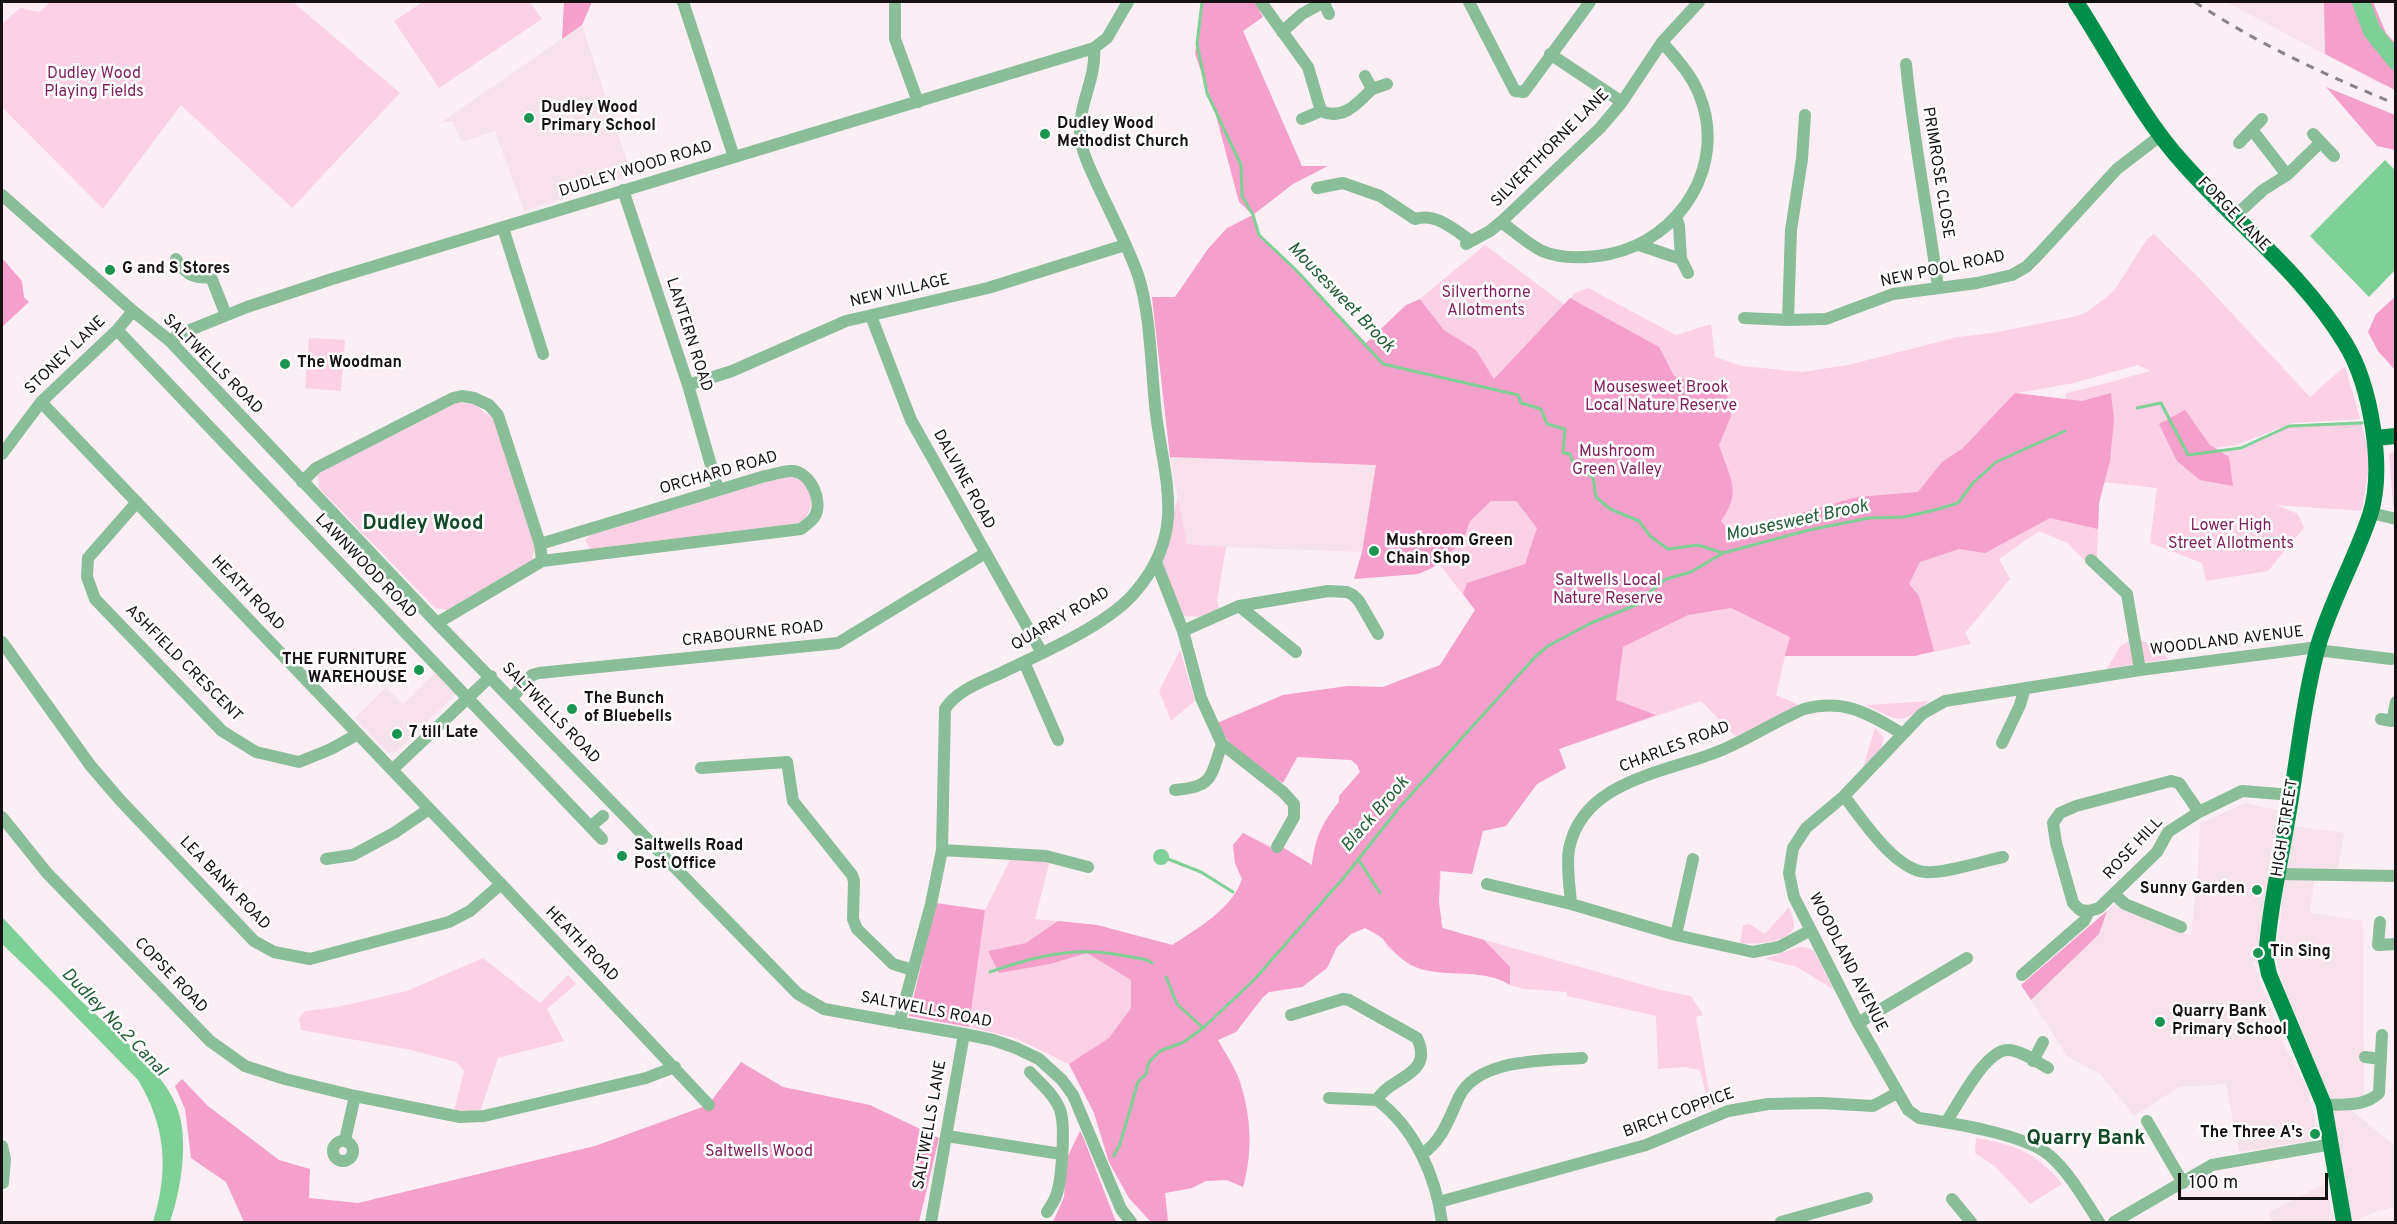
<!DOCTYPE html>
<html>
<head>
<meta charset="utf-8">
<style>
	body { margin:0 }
	#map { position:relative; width:2397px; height:1224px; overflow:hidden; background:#fceef5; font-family:Overpass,sans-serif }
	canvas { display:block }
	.frame { position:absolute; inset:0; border:3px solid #161113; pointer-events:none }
	.scale { position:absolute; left:2178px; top:1173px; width:150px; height:27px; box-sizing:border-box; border:3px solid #161113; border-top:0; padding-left:8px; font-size:18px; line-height:21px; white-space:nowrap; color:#161113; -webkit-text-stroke:4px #fff; paint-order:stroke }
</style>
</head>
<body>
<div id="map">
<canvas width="2397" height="1224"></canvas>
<div class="frame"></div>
<div class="scale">100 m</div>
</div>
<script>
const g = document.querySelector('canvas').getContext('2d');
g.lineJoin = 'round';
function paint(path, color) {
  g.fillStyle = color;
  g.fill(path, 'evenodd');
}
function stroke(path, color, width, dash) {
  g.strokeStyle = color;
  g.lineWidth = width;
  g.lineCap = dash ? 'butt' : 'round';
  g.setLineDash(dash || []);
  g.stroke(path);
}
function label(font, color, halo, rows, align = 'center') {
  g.font = font + ' Overpass,sans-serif';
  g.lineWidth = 5;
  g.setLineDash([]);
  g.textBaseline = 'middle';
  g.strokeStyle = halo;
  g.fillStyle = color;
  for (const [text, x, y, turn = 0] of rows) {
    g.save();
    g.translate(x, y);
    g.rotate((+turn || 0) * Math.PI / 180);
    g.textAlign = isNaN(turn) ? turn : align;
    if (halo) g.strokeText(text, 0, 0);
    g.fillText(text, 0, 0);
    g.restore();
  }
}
const built = new Path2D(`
	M2227,2H2346L2384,86L2234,6Z
	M582,25L632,176L524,211L495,131L462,142L452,121L440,123Z
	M1170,457L1376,465L1362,552L1226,547L1187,544Z
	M435,673L456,694L396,752L388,753L355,718L386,687L403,704Z
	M2245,803L2281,811L2265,896L2259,963L2253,962L2284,1044L2308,1091L2320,1139L2239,1152L2226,1084L2179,1087L2134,1116L2100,1074L2068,1057L2021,985L2116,903L2191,936L2198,870L2200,823Z
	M2292,826L2344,833L2338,870H2286Z
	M2284,878L2314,880L2310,913L2363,921L2364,1098L2327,1100L2308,1046L2281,979L2277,959Z
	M2350,1109L2396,1147L2395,1207L2375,1212L2360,1219L2350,1220L2331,1110Z
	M2326,1183L2333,1222H2273L2268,1213Z`);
const green = new Path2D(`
	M50,2H293L400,93L292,208L181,105L103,209L2,107V24L20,8L39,12Z
	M423,2H530L542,19L439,88L394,21Z
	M1253,215L1259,235L1309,284L1334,312L1386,362L1494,379L1476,350L1444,330L1420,299L1485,245L1565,305L1575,293L1588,288L1676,335L1711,324L1715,357L1742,366L1802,372L1848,365L1958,337L1993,333L2068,318L2086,313L2114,291L2147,239L2154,234L2200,279L2310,397L2345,366L2360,419L2293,423L2236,445L2215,448L2221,452L2241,450L2291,425L2361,421L2370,460L2362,511L2276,505L2298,514L2304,528L2268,571L2206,581L2202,563L2150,543L2157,488L2103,482L2099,503L2097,557L2084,560L2068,543L2039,531L1999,559L2010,579L1965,633L1971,644L1915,656H1785L1776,695L1799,705L1737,738L1701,701L1559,749L1566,768L1537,784L1506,826L1483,831L1472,874L1441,870L1439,902L1443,928L1661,990L1691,996L1703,1015L1696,1017L1712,1109L1710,1110L1700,1070L1684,1067L1658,1069L1656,1016L1567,996V992L1524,989L1510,985L1499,978L1473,974L1447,973L1412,966L1387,947L1383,939L1365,928L1351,934L1337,947L1327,968L1302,987L1269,992L1263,997L1236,1032L1218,1040C1225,1053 1235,1067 1240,1082C1251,1116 1253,1152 1243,1187L1227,1180L1206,1181L1192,1188L1165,1193L1168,1222H1151L1129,1198L1109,1162L1094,1113L1069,1064L1015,1038L969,1027L985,910L1011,858L1050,860L1035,919L1097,925L1173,945C1197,929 1233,908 1242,879L1235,863L1233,845L1243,833L1312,865C1315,838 1322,823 1339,802V796L1360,772L1357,765L1351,760L1298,757L1283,783V695L1348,686L1383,687L1440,665L1475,610L1439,564L1418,574L1354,579L1362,552L1376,465L1170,457L1152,297H1175L1208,249L1227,228ZM2138,365L2151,371C2123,378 2095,387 2066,393L2065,399L2018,393L2074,383Z
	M309,338L345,340L341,391L305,388Z
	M457,403L474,404L495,420L535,547L532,560L447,610L435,608L319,488L318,473Z
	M2395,450L2396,504L2393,506L2389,454Z
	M790,475C814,482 819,507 800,523L591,550L585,540L593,533Z
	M1178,497L1187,544L1226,547L1217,600L1219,609L1202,617L1183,616L1162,563Z
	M2140,640L2159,648L2168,659L2144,663Z
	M2129,641L2134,664L2107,669L2120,646Z
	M1180,650L1195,701L1171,721L1159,691Z
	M1929,701C1900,727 1899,721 1866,705Z
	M1875,728L1883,737L1882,749L1863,767Z
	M1789,907C1791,912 1794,919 1794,925C1793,943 1752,945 1740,943L1743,925L1749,924L1765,934Z
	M1798,947L1808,948L1814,951L1833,989L1797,967L1765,959Z
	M483,958L540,1003L568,975L576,984L547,1009L564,1041L498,1058L481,1109L469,1112L454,1111L464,1071L456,1062L411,1050L301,1030L299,1019L305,1011L337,1007L407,991Z
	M1976,1138C2016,1145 2036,1152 2062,1184L2030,1204L1997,1168L1975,1153Z`);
const forest = new Path2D(`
	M564,2H592L582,25L562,39Z
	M1202,2H1255L1263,17L1243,31L1302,166H1328L1293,184L1253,215L1259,235L1296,270L1366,343L1406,305L1420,299L1444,330L1476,350L1494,379L1570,298L1659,347L1674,376L1727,395L1731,416L1719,445C1729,477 1743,491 1721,521L1729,531L1760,525L1857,497L1918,492L1942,462L1963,448L2015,393L2082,401L2111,393L2114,420L2110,461L2099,503L2098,529L2050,518L1985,553L1959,549L1920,562L1909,584L1919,596L1934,651L1915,656H1785L1790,637L1731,608L1688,615L1623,647L1616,700L1656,715L1559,749L1566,768L1537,784L1506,826L1483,831L1472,874L1440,871L1439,902L1442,928L1484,940L1510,967V985C1481,966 1439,980 1411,965C1400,959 1391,949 1384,940C1380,935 1371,931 1365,928L1351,934L1337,947L1327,968L1302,987L1269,992L1263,997L1236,1032L1218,1040C1225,1053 1235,1067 1240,1082C1251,1116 1253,1152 1243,1187L1227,1180L1206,1181L1192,1188L1165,1193L1168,1222H1151L1129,1198L1109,1162L1094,1113L1069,1064L1109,1038L1131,1008V980L1087,953L1050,964L999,973L988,951L1026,943L1058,921L1097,925L1172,945C1197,929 1233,908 1242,879L1235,863L1233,845L1243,833L1271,848L1276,843L1312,865C1315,838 1322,823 1339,802V796L1360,772L1357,765L1351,760L1297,757L1283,783C1254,768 1232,752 1217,723L1283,695L1348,686L1383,687L1440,665L1475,610L1463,594L1467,583L1525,564L1537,528L1516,501H1491L1470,521L1463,541L1432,568L1418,574L1354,579L1362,552L1376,465L1170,457L1152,297H1175L1208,249L1227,228L1253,215L1239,202L1214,108L1195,54Z
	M2324,2H2373L2386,33L2395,43V90L2325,54Z
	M2326,87L2395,115V150L2377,146Z
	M2,258L22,281L24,297L29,302L2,327Z
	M2395,297V370L2378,351L2368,332L2376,314Z
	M2185,410L2210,445L2229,457L2233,486L2200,480L2177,461L2159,424Z
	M936,903L985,910L969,1027L909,1016Z
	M2107,911L2099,934L2031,1000L2021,985Z
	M741,1062L783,1087L870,1105L939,1138L919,1222H244L226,1182L191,1158L185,1109L175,1086L182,1079L208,1106L279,1160L310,1169L309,1198L358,1203L595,1146L708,1105Z
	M1080,1131L1084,1139L1116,1222H1053L1064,1197L1066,1160Z`);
const water = new Path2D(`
	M2385,160L2395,170V270L2369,297L2310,236Z
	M1153 857a8 8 0 1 1 16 0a8 8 0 1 1-16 0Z
	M2,917C27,943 51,971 77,997C107,1026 160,1066 176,1105C190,1137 181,1190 170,1222H153C169,1170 166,1127 138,1080L51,991L2,944Z`);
const stream = new Path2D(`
	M1202,2L1197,44L1207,93L1241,165L1242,196L1253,215L1259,235L1296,270L1383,364L1518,395L1521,403L1541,409L1547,424L1565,429L1563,453L1570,454L1575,469L1593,477L1596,497L1610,509L1639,521L1650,536L1668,549L1698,545L1723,553L1809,530L1869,518L1904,517L1935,510L1958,503L1973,483L1996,462L2065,431
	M2137,408L2161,403L2188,455L2241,448L2289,426L2362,423
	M1168,859L1201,872L1233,892
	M1358,859L1380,893
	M990,972C1024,960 1059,950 1096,952C1113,953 1131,957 1147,960L1152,963
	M1166,977L1177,1004L1203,1028
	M1114,1156L1120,1144L1138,1082L1146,1074L1149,1062L1160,1051L1184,1042L1203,1028L1254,980L1346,875L1398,809L1536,656L1548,646L1591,623L1641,603L1650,592L1666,579L1691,572L1723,553`);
const river = new Path2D(`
	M2361,2L2372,31L2396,61`);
const minor = new Path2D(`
	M683,2L734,157
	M895,2V39L918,102
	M1261,2L1308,67L1321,111C1343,121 1358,103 1372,89
	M1469,2L1515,91L1524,92L1590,2
	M1324,3L1329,14
	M1282,32L1302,14L1324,2
	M1550,54L1622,102
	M1906,64C1913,138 1928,212 1938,287
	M1365,76L1372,89L1387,84
	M1302,119L1321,111
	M2253,131L2287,175
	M2313,134L2334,156
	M2239,143L2262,119
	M1317,188L1343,183L1380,196L1415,219C1435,212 1455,230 1471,241
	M623,190L688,385L718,490
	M2,195L133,311L170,341L437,623L798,994L824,1009L964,1034L993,1040L1016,1048L1039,1059L1062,1080L1073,1095L1121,1209L1131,1222
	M1676,217L1679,226L1681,259
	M2234,217L2263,190L2287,175L2320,143
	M1501,222C1514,231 1528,244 1542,251C1563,260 1588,258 1610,254C1681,239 1728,164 1699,94C1691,74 1676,58 1662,42
	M503,228L543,354
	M1466,244L1490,231L1501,222L1600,128L1622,102L1662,42L1699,2
	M1639,245L1681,259L1688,273
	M176,259C185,274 194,279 211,277L226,315
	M871,316L911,420L1042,653
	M1744,318L1788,320L1826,319L1893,294L1977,283L2012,275L2026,267L2039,254L2117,169L2160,136
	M1788,320L1791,230L1802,159L1805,115
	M117,330L602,839
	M170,341L180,334L247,307L332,279L1094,48L1107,38L1128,2
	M688,385L732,371L846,321L988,288L1125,245
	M41,402L501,884L709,1105
	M2,454L41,402L117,330L133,311
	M302,482L316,468L453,398L462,396L474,398L489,405L498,415L540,544
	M137,502L88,558L87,577L95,599L222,731L256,752L299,762L331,749L358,734
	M2371,513L2396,519
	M2091,560L2127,594L2140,670
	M1156,562L1183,631L1201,698L1222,744L1283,792L1294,804V817L1277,847
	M1239,606L1296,652
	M437,623L542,561L801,529C806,525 812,521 815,516C823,501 811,473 793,471C784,470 773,475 765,476L540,544L542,561
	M1183,631L1239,606L1328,591L1347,592L1353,595L1359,601L1378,634
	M2,642L90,765L120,800L254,941L274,952L310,959L449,922L470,911L501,884
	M2317,650L2391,659
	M1024,662L1058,740
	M512,698L532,675L539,673L838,643L984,554
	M2381,719L2392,721L2396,702
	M2002,743L2020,705L2025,688
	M701,768L787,762L793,801L852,875L854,881L853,919L857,929L893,964L913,970
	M392,770L491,676
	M1175,790C1214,787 1210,777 1222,744
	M1844,796C1862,819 1894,869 1925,872C1943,874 1983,861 2003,857
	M2,817L47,873L210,1041L245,1066L285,1079L355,1096L460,1117L484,1116L646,1078L675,1067
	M591,826L603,816
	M942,850L1046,856L1088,867
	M326,859L353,855L394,833L429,809
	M2279,874L2396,876
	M1487,884L1571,904
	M2114,894L2125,904L2181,927
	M2089,911L2080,910L2073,903L2056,843L2053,823L2060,813L2076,806L2171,781L2179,783L2199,812
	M2380,922L2378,945L2396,944
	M1811,930L1779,947L1753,952L1676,935L1571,904C1570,887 1566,866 1569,849C1583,779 1667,773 1722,750C1750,738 1776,721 1804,709C1845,698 1869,714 1903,734
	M1676,935L1693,859
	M2022,975L2084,921L2089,911L2099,908L2157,852L2168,832L2199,812L2242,791L2292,795
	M1291,1015L1343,999L1349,1000L1417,1038C1435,1076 1390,1076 1377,1100
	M899,1023L931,904L942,850L945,709C957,690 982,682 1001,673C1040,654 1110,624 1136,591C1154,570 1166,545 1168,517C1170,483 1160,448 1156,414C1151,372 1151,314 1138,275C1127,244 1111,214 1097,184C1091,170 1083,156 1081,141C1075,109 1097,80 1094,48
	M1858,1023L1967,958
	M2365,1057L2381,1059
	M2033,1061L2043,1042
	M1030,1072C1041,1084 1057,1097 1061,1113C1065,1129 1062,1181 1056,1196C1054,1202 1050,1207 1047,1212
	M1329,1098L1377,1100C1415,1128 1436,1177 1442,1222
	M2324,1105C2343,1104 2365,1107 2379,1093L2382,1035
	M2147,1121L2183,1183
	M1946,1122C1958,1105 1986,1048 2009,1050C2022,1051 2037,1062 2048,1068
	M947,1136L1061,1154
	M345,1140L355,1096
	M333 1151a10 10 0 1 1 20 0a10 10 0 1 1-20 0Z
	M2,1146L5,1159L3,1183
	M1422,1154C1443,1140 1449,1118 1459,1097C1478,1058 1545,1061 1582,1058
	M1952,1199L1971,1222
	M1439,1202L1646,1145L1728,1111L1768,1104L1821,1103L1873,1106L1897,1093
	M931,1222L964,1034
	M1781,1222L1867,1198
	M2099,1222C2084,1199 2070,1173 2049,1155C2024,1134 1952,1123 1919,1118L1908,1110L1858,1023L1794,897L1789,873L1793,848L1806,828L1844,796L1922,714L1945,701L2140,670L2318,647
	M2114,1222L2212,1165L2332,1144`);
const major = new Path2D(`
	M2076,2C2110,54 2141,117 2183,163C2236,223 2303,274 2345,343C2371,385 2385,469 2370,515C2355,560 2331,601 2318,646C2304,699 2298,756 2289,810C2281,859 2269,910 2266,960L2269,974L2324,1105L2344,1222
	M2375,438L2396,436`);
const rail = new Path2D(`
	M2195,2C2258,44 2325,75 2396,104`);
const markers = [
	[529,118,6,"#1b9552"],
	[1045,134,6,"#1b9552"],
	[110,270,6,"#1b9552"],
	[285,364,6,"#1b9552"],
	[1374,551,6,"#1b9552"],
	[419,670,6,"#1b9552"],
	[572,709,6,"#1b9552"],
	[397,734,6,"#1b9552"],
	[622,856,6,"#1b9552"],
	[2257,890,6,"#1b9552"],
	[2258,953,6,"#1b9552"],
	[2160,1022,6,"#1b9552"],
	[2315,1134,6,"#1b9552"]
];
const parkNames = [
	["Dudley Wood",94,75],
	["Playing Fields",94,93],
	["Silverthorne",1486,294],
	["Allotments",1486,312],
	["Mousesweet Brook",1661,389],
	["Local Nature Reserve",1661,407],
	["Mushroom",1617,453],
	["Green Valley",1617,471],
	["Lower High",2231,527],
	["Street Allotments",2231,545],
	["Saltwells Local",1608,582],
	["Nature Reserve",1608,600],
	["Saltwells Wood",759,1153]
];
const poiNames = [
	["Dudley Wood",541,109],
	["Primary School",541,127],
	["Dudley Wood",1057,125],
	["Methodist Church",1057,143],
	["G and S Stores",122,270],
	["The Woodman",297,364],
	["Mushroom Green",1386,542],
	["Chain Shop",1386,560],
	["THE FURNITURE",407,661,"right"],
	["WAREHOUSE",407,679,"right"],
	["The Bunch",584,700],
	["of Bluebells",584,718],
	["7 till Late",409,734],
	["Saltwells Road",634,847],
	["Post Office",634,865],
	["Sunny Garden",2245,890,"right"],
	["Tin Sing",2270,953],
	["Quarry Bank",2172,1013],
	["Primary School",2172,1031],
	["The Three A's",2303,1134,"right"]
];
const streetNames = [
	["SILVERTHORNE LANE",1551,149,-45],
	["DUDLEY WOOD ROAD",636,170,-17],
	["PRIMROSE CLOSE",1937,173,81],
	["FORGE LANE",2233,215,46],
	["NEW POOL ROAD",1943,270,-12],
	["NEW VILLAGE",900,292,-13],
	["LANTERN ROAD",688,335,72],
	["STONEY LANE",66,356,-44],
	["SALTWELLS ROAD",212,365,45],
	["ORCHARD ROAD",719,474,-16],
	["DALVINE ROAD",963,480,61],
	["LAWNWOOD ROAD",365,567,46],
	["HEATH ROAD",247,594,46],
	["QUARRY ROAD",1061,620,-30],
	["CRABOURNE ROAD",753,635,-6],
	["WOODLAND AVENUE",2227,642,-7],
	["ASHFIELD CRESCENT",183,664,45],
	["SALTWELLS ROAD",550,714,46],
	["CHARLES ROAD",1675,748,-21],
	["HIGH STREET",2286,828,-81],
	["ROSE HILL",2134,849,-47],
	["LEA BANK ROAD",224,884,46],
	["HEATH ROAD",581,945,46],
	["WOODLAND AVENUE",1847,963,63],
	["COPSE ROAD",170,976,46],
	["SALTWELLS ROAD",926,1011,11],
	["BIRCH COPPICE",1679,1114,-20],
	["SALTWELLS LANE",931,1125,-80]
];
const waterNames = [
	["Mousesweet Brook",1340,298,46],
	["Mousesweet Brook",1797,522,-12],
	["Black Brook",1376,815,-49],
	["Dudley No.2 Canal",113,1023,46]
];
const quarterNames = [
	["Dudley Wood",423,525],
	["Quarry Bank",2086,1140]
];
paint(built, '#f7e1eb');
paint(green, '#fcd0e5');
paint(forest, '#f5a0cb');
paint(water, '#7fd097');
stroke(stream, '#7fd097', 3);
stroke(river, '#7fd097', 18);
stroke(minor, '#89be98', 12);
stroke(major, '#008f4b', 16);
stroke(rail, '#8a8085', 3, [8, 8]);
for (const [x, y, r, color] of markers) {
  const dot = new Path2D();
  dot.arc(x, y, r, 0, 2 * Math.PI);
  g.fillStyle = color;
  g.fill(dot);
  stroke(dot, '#fff', 2);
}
label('16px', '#7f1e59', '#fff', parkNames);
label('bold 16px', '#161113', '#fff', poiNames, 'left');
label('16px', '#161113', '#fff', streetNames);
label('italic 18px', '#245e39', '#fff', waterNames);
label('bold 20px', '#134928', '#fff', quarterNames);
</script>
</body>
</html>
